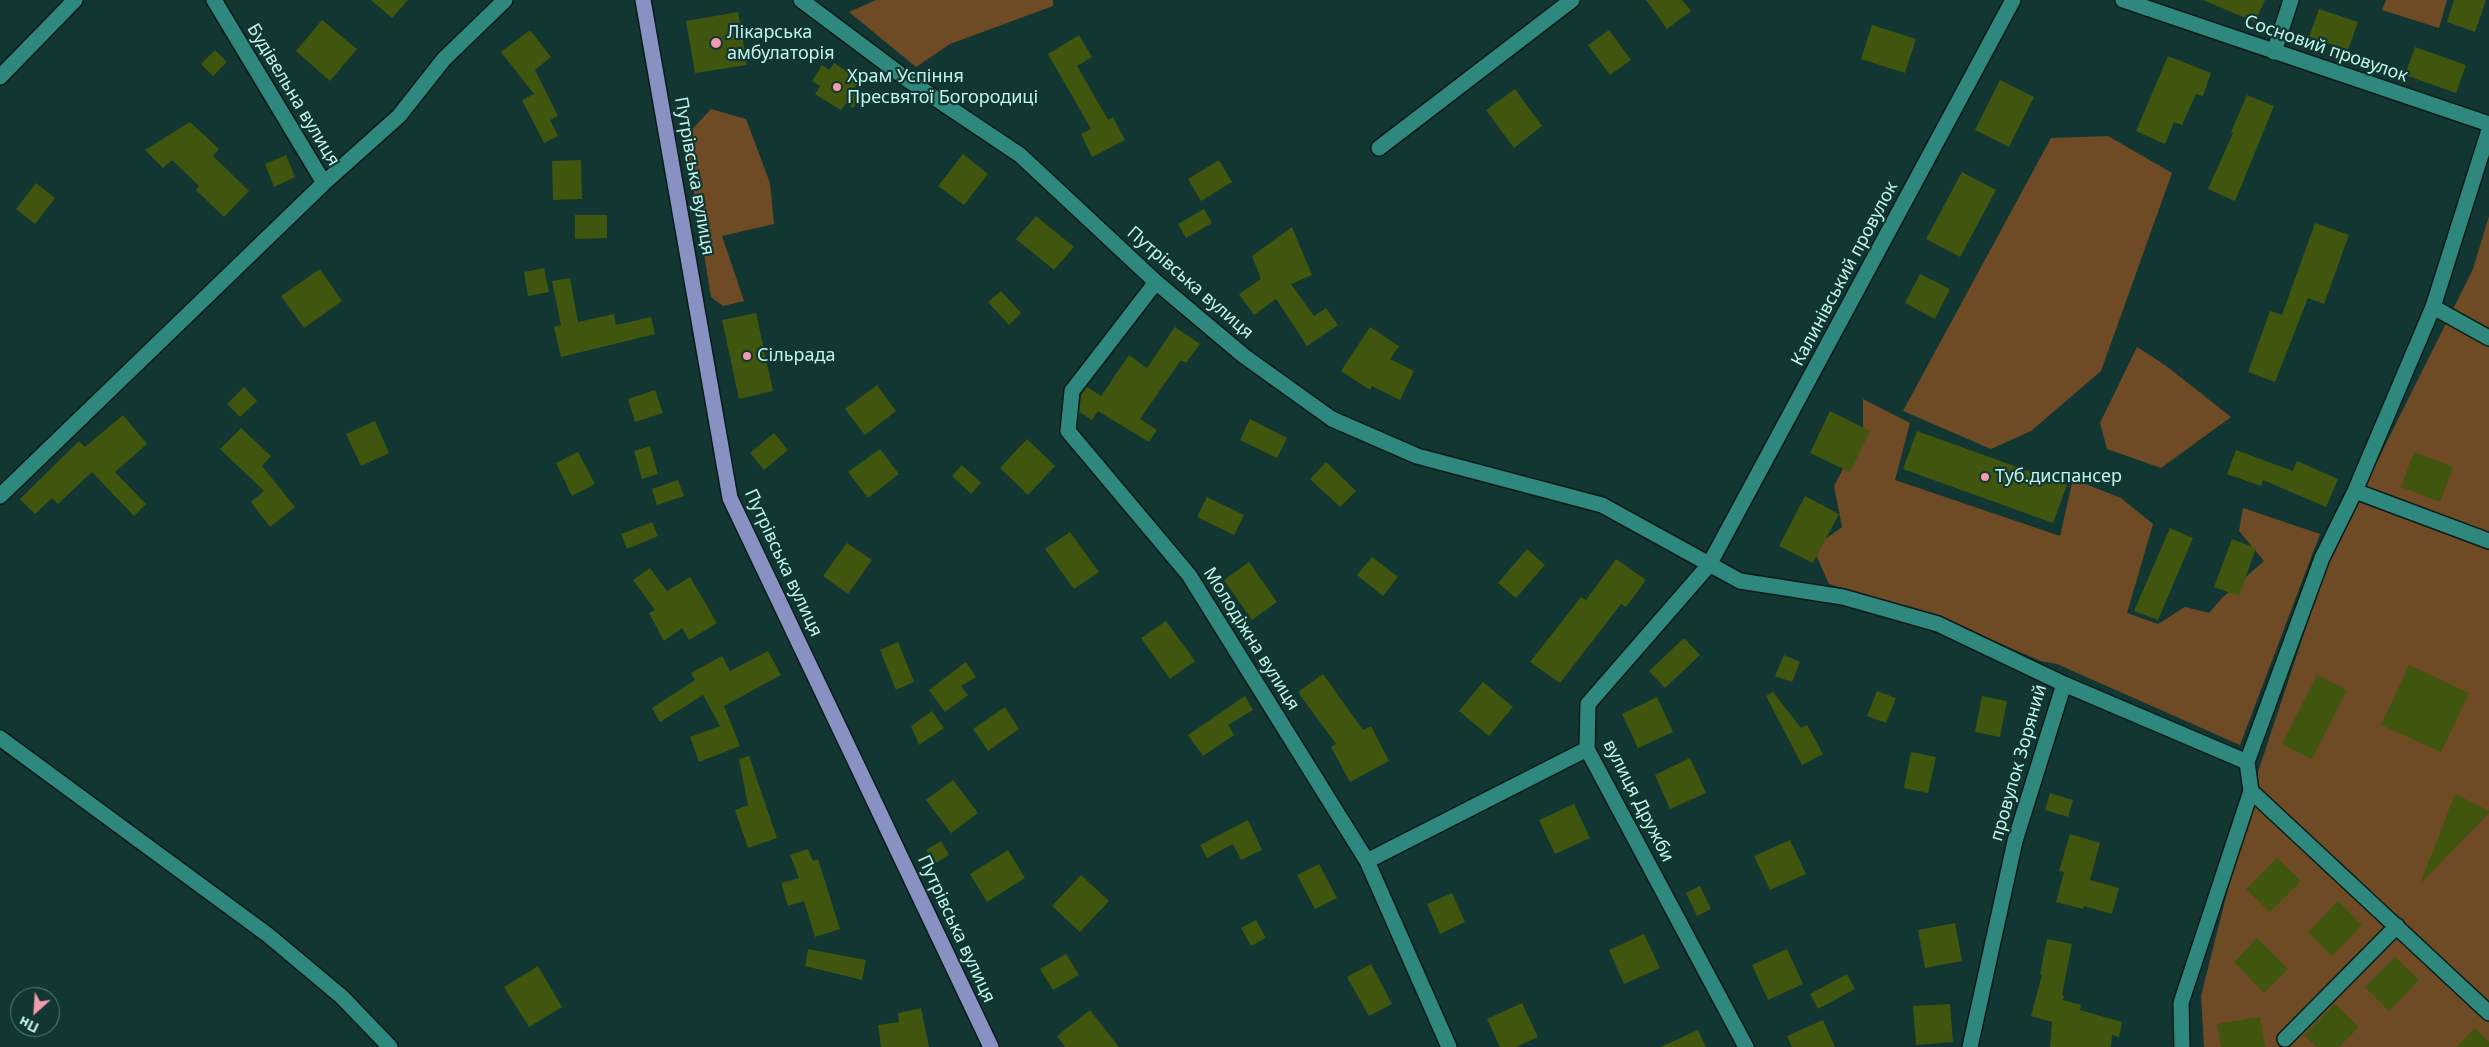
<!DOCTYPE html>
<html>
<head>
<meta charset="utf-8">
<style>
	body { margin:0 }
	#map { position:relative; width:2489px; height:1047px; overflow:hidden; background:#123632; font-family:"Noto Sans",sans-serif }
	canvas { display:block }
	.north { position:absolute; left:10px; top:987px; width:50px; height:50px; box-sizing:border-box; background:#123632; border:1px solid #58827c; border-radius:50%; rotate:206deg; font-size:14px; font-weight:700; line-height:20px; text-align:center; color:#c1f4ec }
	.north::after { content:''; display:block; margin:auto; width:18px; height:22px; background:#f29aae; clip-path:polygon(50% 0,100% 100%,50% 72%,0 100%) }
</style>
</head>
<body>
<div id="map">
<canvas width="2489" height="1047"></canvas>
<div class="north">Пн</div>
</div>
<script>
const g = document.querySelector('canvas').getContext('2d');
g.lineJoin = 'round';
function paint(path, color) {
  g.fillStyle = color;
  g.fill(path, 'evenodd');
}
function stroke(path, color, width, dash) {
  g.strokeStyle = color;
  g.lineWidth = width;
  g.lineCap = dash ? 'butt' : 'round';
  g.setLineDash(dash || []);
  g.stroke(path);
}
function label(font, color, halo, rows, align = 'center') {
  g.font = font + ' "Noto Sans",sans-serif';
  g.lineWidth = 4.5;
  g.setLineDash([]);
  g.textBaseline = 'middle';
  g.strokeStyle = halo;
  g.fillStyle = color;
  for (const [text, x, y, turn = 0] of rows) {
    g.save();
    g.translate(x, y);
    g.rotate((+turn || 0) * Math.PI / 180);
    g.textAlign = isNaN(turn) ? turn : align;
    if (halo) g.strokeText(text, 0, 0);
    g.fillText(text, 0, 0);
    g.restore();
  }
}
const green = new Path2D(`
	M876,0H1053V6L950,44L916,67L849,12Z
	M2386,0H2447L2439,28L2382,10Z
	M711,109L746,119L770,183L774,224L722,236L744,301L723,306L711,297L685,137Z
	M2108,136L2172,173L2101,371L2031,431L1991,449L1903,411L2051,138Z
	M2489,216V1047H2204L2201,996L2256,778L2329,558L2473,269Z
	M2137,347L2165,365L2231,417L2161,468L2107,449L2100,423Z
	M1863,399L1910,423L1895,480L2060,536L2073,479L2121,498L2153,524L2127,613L2158,624L2185,607L2209,613L2222,598L2264,561L2239,531L2243,508L2320,534L2240,745L2057,664L2041,661L1939,618L1829,584L1813,548L1842,527L1834,486L1863,431Z`);
const building = new Path2D(`
	M371,0H408L392,18Z
	M1646,0H1682L1691,11L1667,29Z
	M2203,0H2265L2255,22Z
	M2454,0H2486L2475,32L2447,22Z
	M2319,9L2358,22L2348,50L2309,37Z
	M738,12L747,65L695,73L686,21Z
	M322,20L357,49L330,81L296,51Z
	M1872,25L1916,39L1905,73L1861,59Z
	M530,30L551,57L535,70L558,116L550,120L558,136L544,143L522,100L534,94L501,52Z
	M1609,30L1631,60L1610,75L1588,45Z
	M1079,35L1092,57L1077,66L1108,120L1113,117L1125,140L1092,157L1081,134L1091,129L1048,54Z
	M2415,47L2466,65L2456,93L2405,75Z
	M215,50L227,62L213,76L201,64Z
	M2168,56L2211,73L2203,96L2196,94L2182,125L2174,122L2165,144L2136,131Z
	M834,63L860,80L854,89L862,94L853,108L846,103L841,110L815,94L820,86L812,81L822,65L829,70Z
	M2000,80L2034,97L2009,147L1975,130Z
	M1515,89L1542,126L1514,148L1486,110Z
	M2247,95L2274,106L2235,201L2208,189L2233,133L2231,132Z
	M190,122L219,149L213,156L249,191L224,217L196,190L199,186L172,160L163,168L145,150Z
	M963,154L988,174L964,205L938,186Z
	M286,155L295,177L274,187L265,164Z
	M581,160L582,199L553,200L552,161Z
	M1219,160L1232,182L1201,201L1188,179Z
	M1962,172L1996,190L1960,257L1926,239Z
	M36,183L55,198L35,224L16,209Z
	M1204,209L1212,223L1186,238L1178,224Z
	M575,215H607V238L575,239Z
	M1036,216L1074,247L1054,270L1016,239Z
	M2315,223L2349,235L2324,304L2308,298L2275,382L2248,372L2270,311L2282,315Z
	M1292,227L1312,275L1291,284L1314,316L1326,308L1338,325L1307,346L1276,299L1254,315L1239,294L1261,279L1252,256Z
	M544,268L549,292L528,296L524,272Z
	M320,269L342,301L304,328L281,296Z
	M1920,274L1950,289L1935,319L1905,303Z
	M570,278L578,322L614,314L616,325L651,317L655,334L561,357L554,327L561,325L552,281Z
	M1001,291L1021,313L1009,325L988,302Z
	M756,313L773,391L739,399L722,320Z
	M1175,327L1200,344L1186,363L1181,360L1140,419L1157,430L1149,442L1098,411L1092,420L1079,412L1081,395L1087,387L1101,396L1129,355L1147,368Z
	M1370,327L1399,346L1390,359L1414,371L1400,400L1372,386L1370,390L1341,371Z
	M877,385L896,411L865,435L845,409Z
	M244,387L257,401L240,417L227,404Z
	M655,390L663,413L635,422L628,399Z
	M1830,411L1870,431L1850,472L1810,453Z
	M123,415L147,444L115,472L146,504L134,516L92,472L58,504L52,498L35,514L20,499L79,441L85,447Z
	M1250,419L1287,438L1277,458L1240,440Z
	M375,421L389,453L361,466L346,434Z
	M241,428L271,456L262,466L295,507L270,527L251,502L264,491L220,449Z
	M1917,431L2067,485L2053,523L1903,469Z
	M774,433L788,450L764,470L750,453Z
	M1027,439L1055,466L1028,495L1000,468Z
	M650,446L658,474L642,479L634,451Z
	M880,449L899,474L868,498L848,472Z
	M2236,450L2293,471L2297,461L2338,479L2326,507L2263,480L2261,486L2227,474Z
	M578,452L595,484L572,496L556,463Z
	M2414,452L2453,467L2440,502L2401,487Z
	M1326,462L1356,491L1340,507L1310,479Z
	M962,465L981,483L971,494L952,476Z
	M678,480L684,496L657,505L652,489Z
	M1805,496L1839,514L1813,563L1779,546Z
	M1207,497L1244,515L1234,535L1197,517Z
	M652,522L658,536L627,549L621,534Z
	M2170,528L2193,538L2158,620L2134,611Z
	M1070,532L1099,572L1074,589L1045,549Z
	M2232,539L2256,548L2239,596L2214,587Z
	M847,543L872,560L848,594L823,576Z
	M1527,549L1545,565L1516,598L1498,583Z
	M1372,557L1398,577L1383,596L1357,575Z
	M1616,559L1646,580L1626,607L1621,604L1560,683L1530,662L1581,597L1586,600Z
	M1249,562L1277,602L1252,620L1224,580Z
	M650,568L667,591L690,577L717,623L689,640L682,628L664,641L649,613L655,610L633,580Z
	M1166,621L1195,661L1170,679L1141,638Z
	M1684,638L1700,655L1665,688L1649,671Z
	M898,642L914,682L896,690L880,650Z
	M768,651L781,675L724,706L740,746L699,762L690,737L720,726L703,695L660,722L652,708L695,680L691,673L722,656L730,671Z
	M1784,655L1800,662L1792,682L1775,676Z
	M966,662L976,677L961,686L968,695L945,712L929,690Z
	M2409,665L2469,693L2441,752L2381,725Z
	M1323,674L1363,730L1371,726L1389,761L1350,782L1331,747L1336,744L1298,692Z
	M2317,675L2347,690L2312,759L2282,744Z
	M1483,682L1513,707L1489,736L1459,711Z
	M1877,691L1896,698L1886,723L1867,716Z
	M1773,692L1801,728L1807,725L1823,754L1802,765L1766,696Z
	M1245,696L1253,710L1228,725L1234,735L1203,756L1188,735Z
	M1982,696L2007,701L2000,737L1975,732Z
	M1657,697L1673,732L1638,748L1622,714Z
	M1005,707L1019,729L988,751L973,729Z
	M932,711L944,728L919,745L911,726Z
	M1911,752L1936,757L1928,793L1904,788Z
	M749,756L777,838L748,848L735,810L748,805L739,759Z
	M1690,758L1706,793L1670,809L1655,775Z
	M953,780L978,813L951,833L926,800Z
	M2050,793L2073,800L2068,817L2045,810Z
	M2455,794L2489,811V813L2420,884Z
	M1574,804L1590,838L1555,854L1539,820Z
	M1248,820L1262,850L1241,860L1233,844L1207,858L1200,845Z
	M2070,834L2100,843L2090,880L2119,888L2112,914L2084,906L2083,909L2056,902L2064,872L2059,871Z
	M1790,840L1806,874L1770,890L1754,856Z
	M941,841L949,855L934,864L926,850Z
	M808,849L813,861L818,859L840,929L815,937L804,901L788,906L781,883L799,878L790,855Z
	M1008,850L1025,878L987,902L970,874Z
	M2277,858L2301,881L2270,912L2246,889Z
	M1319,864L1337,898L1315,909L1297,875Z
	M1081,875L1109,901L1080,932L1052,906Z
	M1700,886L1711,909L1697,916L1686,893Z
	M1452,893L1465,922L1440,934L1427,904Z
	M2338,901L2362,925L2332,956L2308,932Z
	M1256,920L1266,938L1251,946L1241,928Z
	M1955,923L1962,961L1925,968L1918,930Z
	M1644,934L1660,968L1624,984L1609,950Z
	M2257,938L2288,969L2264,993L2234,962Z
	M2047,939L2072,944L2062,995L2064,996L2063,1000L2081,1005L2080,1010L2122,1022L2119,1037L2112,1035L2111,1047H2050L2052,1022L2031,1016L2042,975L2040,974Z
	M808,949L866,960L862,980L805,966Z
	M1787,949L1803,984L1768,1000L1752,965Z
	M1066,954L1079,975L1053,990L1040,969Z
	M2395,957L2419,980L2389,1011L2365,987Z
	M1371,964L1392,1004L1369,1016L1347,977Z
	M538,966L562,1007L529,1027L504,987Z
	M1847,974L1855,989L1818,1009L1810,994Z
	M1522,1003L1538,1037L1516,1047H1500L1487,1019Z
	M1950,1004L1953,1042L1916,1045L1913,1006Z
	M2335,1004L2359,1027L2339,1047H2317L2304,1035Z
	M921,1008L929,1047H881L878,1025L899,1022L898,1013Z
	M1090,1010L1119,1047H1065L1057,1036Z
	M2260,1017L2265,1047H2221L2217,1024Z
	M1823,1020L1835,1047H1792L1787,1036Z
	M2475,1028L2489,1042V1047H2456Z
	M1698,1030L1706,1047H1660Z`);
const minor = new Path2D(`
	M214,0L324,183
	M801,0L908,80L1020,155L1156,282L1244,356L1332,419L1417,456L1602,505L1740,581L1843,597L1938,624L2064,684L2015,841L1970,1047
	M2123,0L2489,124
	M2274,52L2291,0
	M0,77L75,0
	M1379,148L1572,0
	M1156,282L1072,391L1068,431L1189,575L1367,861L1449,1047
	M2433,307L2489,338
	M2355,491L2489,541
	M0,496L324,183L399,116L444,59L505,0
	M2064,684L2247,762
	M0,738L268,935L342,997L390,1047
	M2251,791L2489,1013
	M1367,861L1587,749
	M2285,1039L2397,926
	M1746,1047L1587,749L1588,704L1709,565L2013,0
	M2182,1047L2181,1003L2251,791L2247,762L2322,558L2355,491L2433,307L2489,130`);
const major = new Path2D(`
	M643,0L730,498L991,1047`);
const markers = [
	[716,43,6,"#f29aae"],
	[837,87,5,"#f29aae"],
	[747,356,5,"#f29aae"],
	[1985,477,5,"#f29aae"]
];
const poiNames = [
	["Лікарська",727,33],
	["амбулаторія",727,54],
	["Храм Успіння",847,77],
	["Пресвятої Богородиці",847,98],
	["Сільрада",757,356],
	["Туб.диспансер",1995,477]
];
const streetNames = [
	["Сосновий провулок",2326,49,19],
	["Будівельна вулиця",293,95,59],
	["Путрівська вулиця",694,176,80],
	["Калинівський провулок",1845,274,-62],
	["Путрівська вулиця",1190,283,41],
	["Путрівська вулиця",783,563,65],
	["Молодіжна вулиця",1251,639,58],
	["провулок Зоряний",2019,763,-74],
	["вулиця Дружби",1638,801,63],
	["Путрівська вулиця",956,929,65]
];
paint(green, '#6f4b25');
paint(building, '#40550d');
stroke(minor, '#0c1b19', 18);
stroke(major, '#0c1b19', 18);
stroke(minor, '#2f887e', 15);
stroke(major, '#8792c2', 15);
for (const [x, y, r, color] of markers) {
  const dot = new Path2D();
  dot.arc(x, y, r, 0, 2 * Math.PI);
  g.fillStyle = color;
  g.fill(dot);
  stroke(dot, '#123632', 2);
}
label('18px', '#c1f4ec', '#123632', poiNames, 'left');
label('18px', '#c1f4ec', '#123632', streetNames);
</script>
</body>
</html>
